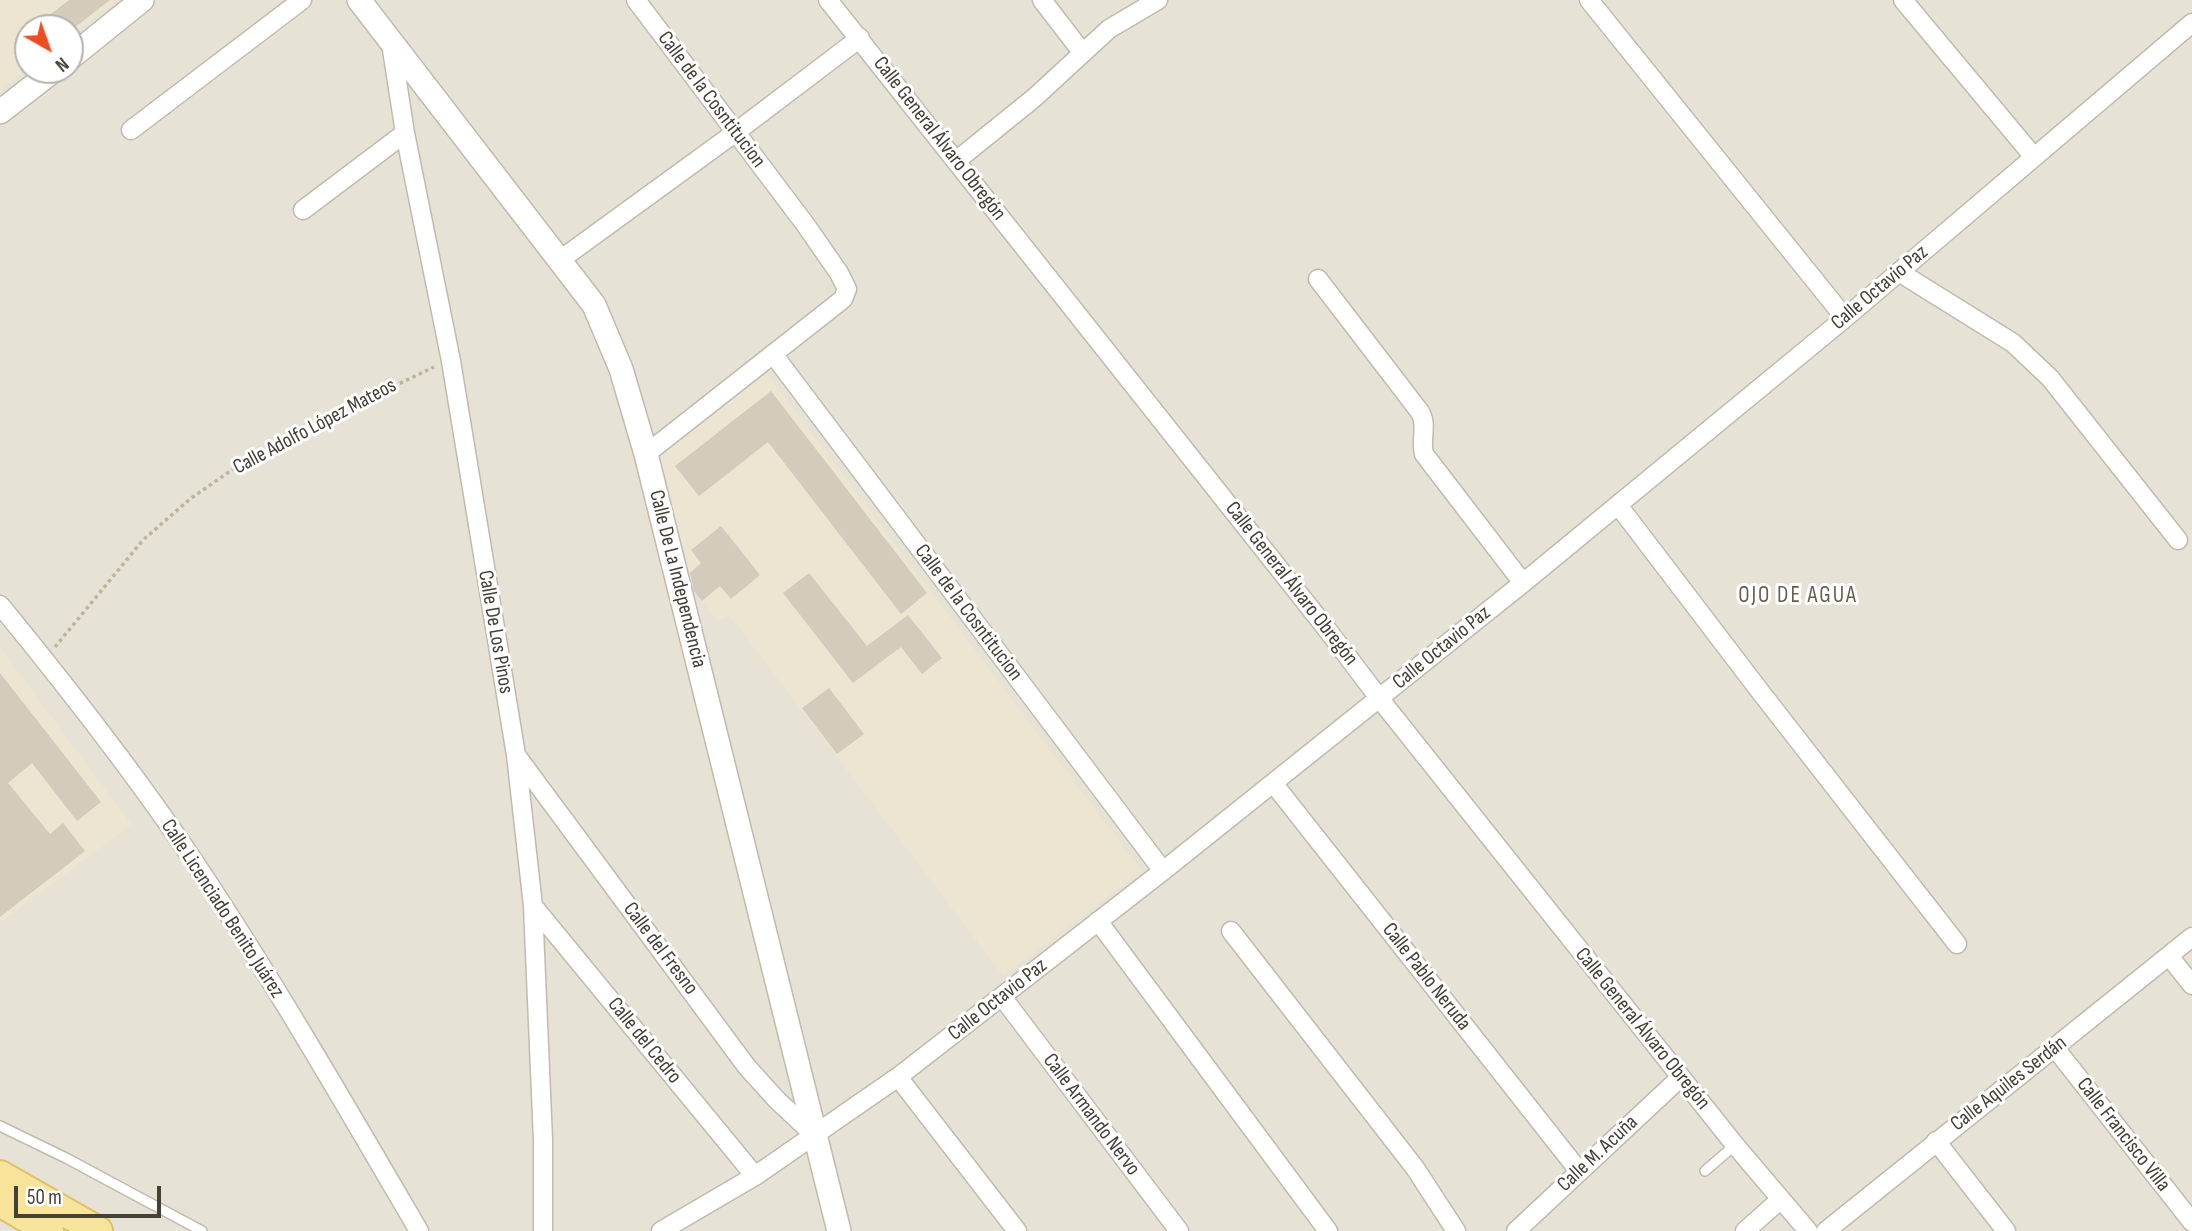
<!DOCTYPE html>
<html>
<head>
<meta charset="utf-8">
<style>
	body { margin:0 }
	#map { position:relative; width:2192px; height:1231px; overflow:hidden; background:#f2f0e7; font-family:"Sofia Sans Condensed",sans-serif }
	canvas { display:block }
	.north { position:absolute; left:14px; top:14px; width:70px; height:70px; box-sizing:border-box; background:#fff; border:2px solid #b5b3af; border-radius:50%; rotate:140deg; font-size:19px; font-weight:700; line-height:28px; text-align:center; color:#454036 }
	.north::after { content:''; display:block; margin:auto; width:24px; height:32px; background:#ed4d23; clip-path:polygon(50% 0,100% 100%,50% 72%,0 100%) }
	.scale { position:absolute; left:14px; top:1186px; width:147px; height:32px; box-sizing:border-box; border:4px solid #454036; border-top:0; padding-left:9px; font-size:21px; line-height:24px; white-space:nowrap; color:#454036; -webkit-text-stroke:5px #fff; paint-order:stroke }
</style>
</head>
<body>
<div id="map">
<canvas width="2192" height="1231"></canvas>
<div class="north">N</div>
<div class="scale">50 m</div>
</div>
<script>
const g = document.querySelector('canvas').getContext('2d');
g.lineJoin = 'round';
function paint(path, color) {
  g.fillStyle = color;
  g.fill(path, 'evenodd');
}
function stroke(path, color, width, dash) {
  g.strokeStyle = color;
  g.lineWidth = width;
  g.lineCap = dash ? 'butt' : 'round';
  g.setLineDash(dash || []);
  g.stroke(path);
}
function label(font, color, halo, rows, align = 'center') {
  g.font = font + ' "Sofia Sans Condensed",sans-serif';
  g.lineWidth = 6;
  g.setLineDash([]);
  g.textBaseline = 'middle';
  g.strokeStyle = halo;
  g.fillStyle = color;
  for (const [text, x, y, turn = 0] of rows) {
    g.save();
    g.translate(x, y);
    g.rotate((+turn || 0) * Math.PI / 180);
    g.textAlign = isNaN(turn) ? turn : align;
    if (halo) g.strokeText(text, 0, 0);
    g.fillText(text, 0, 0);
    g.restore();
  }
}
const residential = new Path2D(`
	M0,0H2192V1231H0ZM28,28H70V70H28Z`);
const education = new Path2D(`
	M0,0H118L70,36V28H28V69L0,90Z
	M764,370L1142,871L1003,976L729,615L718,621L683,578L657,455Z
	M0,647L132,825L0,922Z`);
const building = new Path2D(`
	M69,0H110L74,28H33Z
	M771,391L927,593L901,614L768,442L699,496L675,466Z
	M721,526L760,575L731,599L720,586L702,601L694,591L690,573L701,563L691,550Z
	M809,573L867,646L908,615L942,658L922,674L901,647L853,683L783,593Z
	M0,673L101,802L77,821L32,763L8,783L50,834L63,823L85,851L0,917Z
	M829,688L864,734L837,754L802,708Z`);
const path = new Path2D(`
	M55,647L143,540L190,499L236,467L285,438L434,367`);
const service = new Path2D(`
	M0,1126L66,1158L202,1231
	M1705,1171L1735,1145`);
const minor = new Path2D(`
	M636,0L805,224L839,273L847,289L843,299L838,303L646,454
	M828,0L1326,628L1379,698L1735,1145L1808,1231
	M1042,0L1082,52
	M1589,0L1845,318
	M1903,0L2034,157
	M391,43L405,133L451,361L516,755L533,906L543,1140V1231
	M131,130L302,0
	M956,161L1034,98L1109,29L1158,0
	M303,210L405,133
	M560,260L736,132L860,38
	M1899,272L2013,343L2050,378L2178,540
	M1318,279L1420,412C1428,425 1420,440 1424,454L1523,583
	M773,354L1163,871
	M1618,505L1759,690L1957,944
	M0,605C73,694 144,785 207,881C282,995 350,1113 419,1231
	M516,755L747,1067L776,1099L814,1135
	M1273,783L1579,1171
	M533,906L755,1176
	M1098,921L1328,1231
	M1231,931L1415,1168L1456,1231
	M2169,956L2192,985
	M1003,998L1179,1231
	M2055,1048L2192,1222
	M898,1077L1017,1231
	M1936,1141L2006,1231
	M661,1231L755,1176L898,1077L1163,871L1523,583L1845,318L2192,23
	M1516,1231L1681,1077
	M1745,1231L1781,1199
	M1826,1231L2192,937`);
const tertiary = new Path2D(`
	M359,0L594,305L621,369L646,454L839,1231
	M70,58L142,0
	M0,112L54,70`);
const primary = new Path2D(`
	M0,1175L98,1231
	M0,1202L49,1231`);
const streetNames = [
	["Calle de la Cosntitucion",711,100,53],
	["Calle General Álvaro Obregón",939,139,52],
	["Calle Octavio Paz",1880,288,-40],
	["Calle Adolfo López Mateos",315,427,-28],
	["Calle De La Independencia",677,579,76],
	["Calle General Álvaro Obregón",1291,584,52],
	["Calle de la Cosntitucion",968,613,53],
	["Calle De Los Pinos",495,632,80],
	["Calle Octavio Paz",1442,648,-39],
	["Calle Licenciado Benito Juárez",222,909,57],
	["Calle del Fresno",660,949,53],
	["Calle Pablo Neruda",1426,977,52],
	["Calle Octavio Paz",998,1000,-38],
	["Calle General Álvaro Obregón",1642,1029,51],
	["Calle del Cedro",644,1041,51],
	["Calle Aquiles Serdán",2009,1084,-38],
	["Calle Armando Nervo",1091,1115,53],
	["Calle Francisco Villa",2123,1135,52],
	["Calle M. Acuña",1598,1154,-43]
];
const neighbourhoodNames = [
	["OJO DE AGUA",1798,596]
];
paint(residential, '#e6e2d6');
paint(education, '#ebe5d2');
paint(building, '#d3ccbd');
stroke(service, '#c0bbad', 12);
stroke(minor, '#c0bbad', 21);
stroke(tertiary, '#c0bbad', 26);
stroke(primary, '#ddc16b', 32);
stroke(path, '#beb49c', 3.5, [3.5, 3.5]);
stroke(service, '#fff', 9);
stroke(minor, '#fff', 18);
stroke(tertiary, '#fff', 23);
stroke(primary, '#f8e39a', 28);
label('21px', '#454036', '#fff', streetNames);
g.letterSpacing = '2px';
label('23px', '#675f4e', '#fff', neighbourhoodNames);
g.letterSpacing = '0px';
</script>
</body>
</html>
